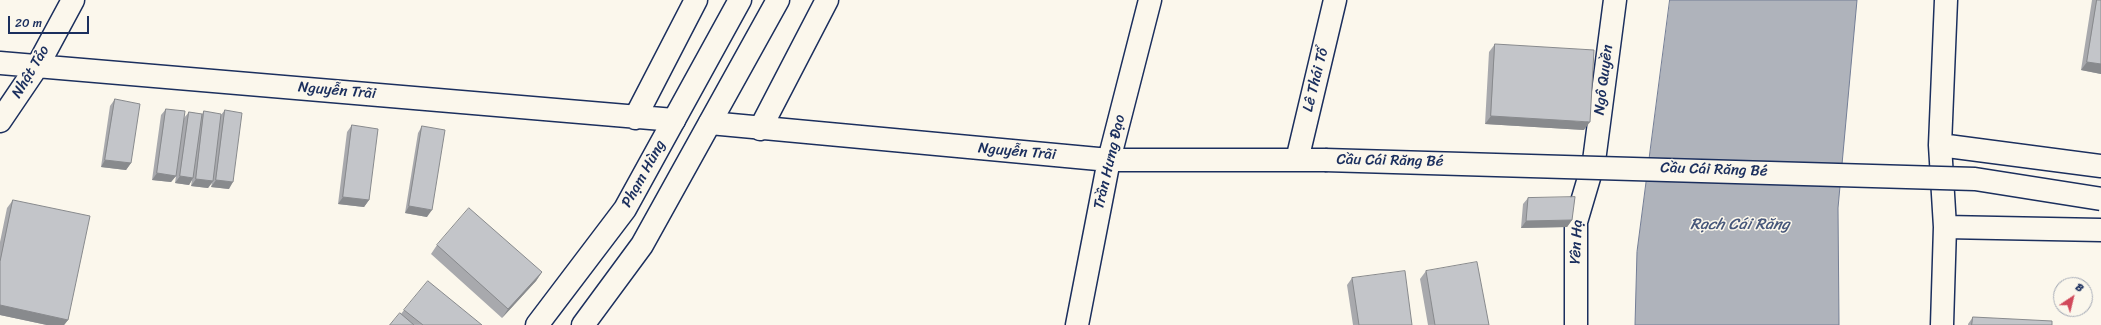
<!DOCTYPE html>
<html>
<head>
<meta charset="utf-8">
<style>
	body { margin:0 }
	#map { position:relative; width:2101px; height:325px; overflow:hidden; background:#fbf7ec; font-family:Sriracha,sans-serif }
	canvas { display:block }
	.north { position:absolute; left:2053px; top:277px; width:40px; height:40px; box-sizing:border-box; background:#fbf7ec; border:1px solid #a1a7b3; border-radius:50%; rotate:35deg; font-size:11px; font-weight:700; line-height:16px; text-align:center; color:#1b2f5e }
	.north::after { content:''; display:block; margin:auto; width:14px; height:18px; background:#d1495b; clip-path:polygon(50% 0,100% 100%,50% 72%,0 100%) }
	.scale { position:absolute; left:8px; top:16px; width:81px; height:18px; box-sizing:border-box; border:2px solid #1b2f5e; border-top:0; padding-left:5px; font-size:12px; line-height:14px; white-space:nowrap; color:#1b2f5e; -webkit-text-stroke:3px #fbf7ec; paint-order:stroke }
</style>
</head>
<body>
<div id="map">
<canvas width="2101" height="325"></canvas>
<div class="north">B</div>
<div class="scale">20 m</div>
</div>
<script>
const g = document.querySelector('canvas').getContext('2d');
g.lineJoin = 'round';
function paint(path, color) {
  g.fillStyle = color;
  g.fill(path, 'evenodd');
}
function stroke(path, color, width, dash) {
  g.strokeStyle = color;
  g.lineWidth = width;
  g.lineCap = dash ? 'butt' : 'round';
  g.setLineDash(dash || []);
  g.stroke(path);
}
function label(font, color, halo, rows, align = 'center') {
  g.font = font + ' Sriracha,sans-serif';
  g.lineWidth = 3;
  g.setLineDash([]);
  g.textBaseline = 'middle';
  g.strokeStyle = halo;
  g.fillStyle = color;
  for (const [text, x, y, turn = 0] of rows) {
    g.save();
    g.translate(x, y);
    g.rotate((+turn || 0) * Math.PI / 180);
    g.textAlign = isNaN(turn) ? turn : align;
    if (halo) g.strokeText(text, 0, 0);
    g.fillText(text, 0, 0);
    g.restore();
  }
}
const water = new Path2D(`
	M1670,0H1857L1838,208L1839,325H1635L1637,252Z`);
const minor = new Path2D(`
	M0,63L674,120
	M635,118L696,0
	M0,121L38,65L73,0
	M710,123L1109,160H1325
	M760,129L827,0
	M1940,145L2101,166
	M1297,160L1335,0
	M1945,227L2101,230
	M1077,325L1109,160L1150,0
	M1576,325V222L1594,161L1615,0
	M1942,325L1945,227L1940,145L1946,0`);
const highway = new Path2D(`
	M537,325L625,209L740,0
	M583,325L642,245L778,0`);
const minorBridge = new Path2D(`
	M1325,160L1975,179L2101,199`);
const wall = new Path2D(`
	M2092,0H2101V74L2081,70Z
	M1495,44L1584,130L1485,124L1489,52Z
	M115,99L131,163L126,170L101,167L110,106Z
	M166,109L184,118L189,112L202,114L204,111L220,116L225,110L229,189L211,187L212,183L208,188L191,186L192,180L189,185L175,183L176,176L171,182L152,180L161,115Z
	M352,125L369,200L364,207L338,204L347,132Z
	M422,126L427,217L405,213L418,133Z
	M1528,198L1572,220L1567,227L1521,228L1523,204Z
	M13,200L68,320L64,325H47L0,315V242L7,208Z
	M437,245L542,272L536,281L502,318L431,254Z
	M1426,271L1488,325H1428L1420,279Z
	M1352,278L1412,325H1353L1347,285Z
	M404,310L482,325H390L401,314Z
	M1973,317L2052,325H1968V324Z`);
const shadedWall = new Path2D(`
	M2087,62L2101,64V74L2081,70Z
	M1491,116L1590,122L1584,130L1485,124Z
	M105,160L131,163L126,170L101,167Z
	M157,173L176,176L171,182L152,180Z
	M180,176L193,178L189,185L175,183Z
	M196,179L213,181L208,188L191,186Z
	M216,180L233,182L229,189L211,187Z
	M343,197L369,200L364,207L338,204Z
	M409,206L432,210L427,217L405,213Z
	M1572,220L1567,227L1521,228L1526,221Z
	M542,272L536,281L502,318L508,309Z
	M0,305L68,320L64,325H47L0,315Z`);
const building = new Path2D(`
	M2097,0H2101V64L2087,62Z
	M1495,44L1594,50L1590,122L1491,116Z
	M115,99L140,104L131,163L105,160Z
	M166,109L185,111L176,176L157,173Z
	M225,110L242,113L233,182L216,180Z
	M204,111L221,114L213,181L196,179Z
	M189,112L202,114L193,178L180,176Z
	M352,125L378,129L369,200L343,197Z
	M422,126L445,130L432,210L409,206Z
	M1575,197L1572,220L1526,221L1528,198Z
	M13,200L90,216L68,320L0,305V262Z
	M469,208L542,272L508,309L437,245Z
	M1477,262L1489,325H1435L1426,271Z
	M1405,271L1412,325H1359L1352,278Z
	M428,281L482,325H423L404,310Z
	M400,313L414,325H390Z
	M1973,317L2052,321V325H1972Z`);
const streetNames = [
	["Nhật Tảo",31,72,-59],
	["Lê Thái Tổ",1316,80,-76],
	["Ngô Quyền",1604,80,-83],
	["Nguyễn Trãi",337,91,5],
	["Nguyễn Trãi",1017,152,5],
	["Cầu Cái Răng Bé",1390,161,1],
	["Trần Hưng Đạo",1110,162,-77],
	["Cầu Cái Răng Bé",1714,170,2],
	["Phạm Hùng",644,174,-61],
	["Yên Hạ",1577,242,-87]
];
const waterNames = [
	["Rạch Cái Răng",1740,225]
];
paint(water, '#afb3bb');
stroke(water, '#747e96', 1);
stroke(minor, '#1b2f5e', 25);
stroke(highway, '#1b2f5e', 25);
stroke(minor, '#fbf7ec', 22);
stroke(highway, '#fbf7ec', 22);
stroke(minorBridge, '#1b2f5e', 25, []);
stroke(minorBridge, '#fbf7ec', 22);
paint(wall, '#a8a9ad');
paint(shadedWall, '#888a8d');
paint(building, '#c3c5c9');
stroke(building, '#888a8d', 1);
label('15px', '#1b2f5e', '#fbf7ec', streetNames);
label('italic 16px', '#47577a', '#fbf7ec', waterNames);
</script>
</body>
</html>
